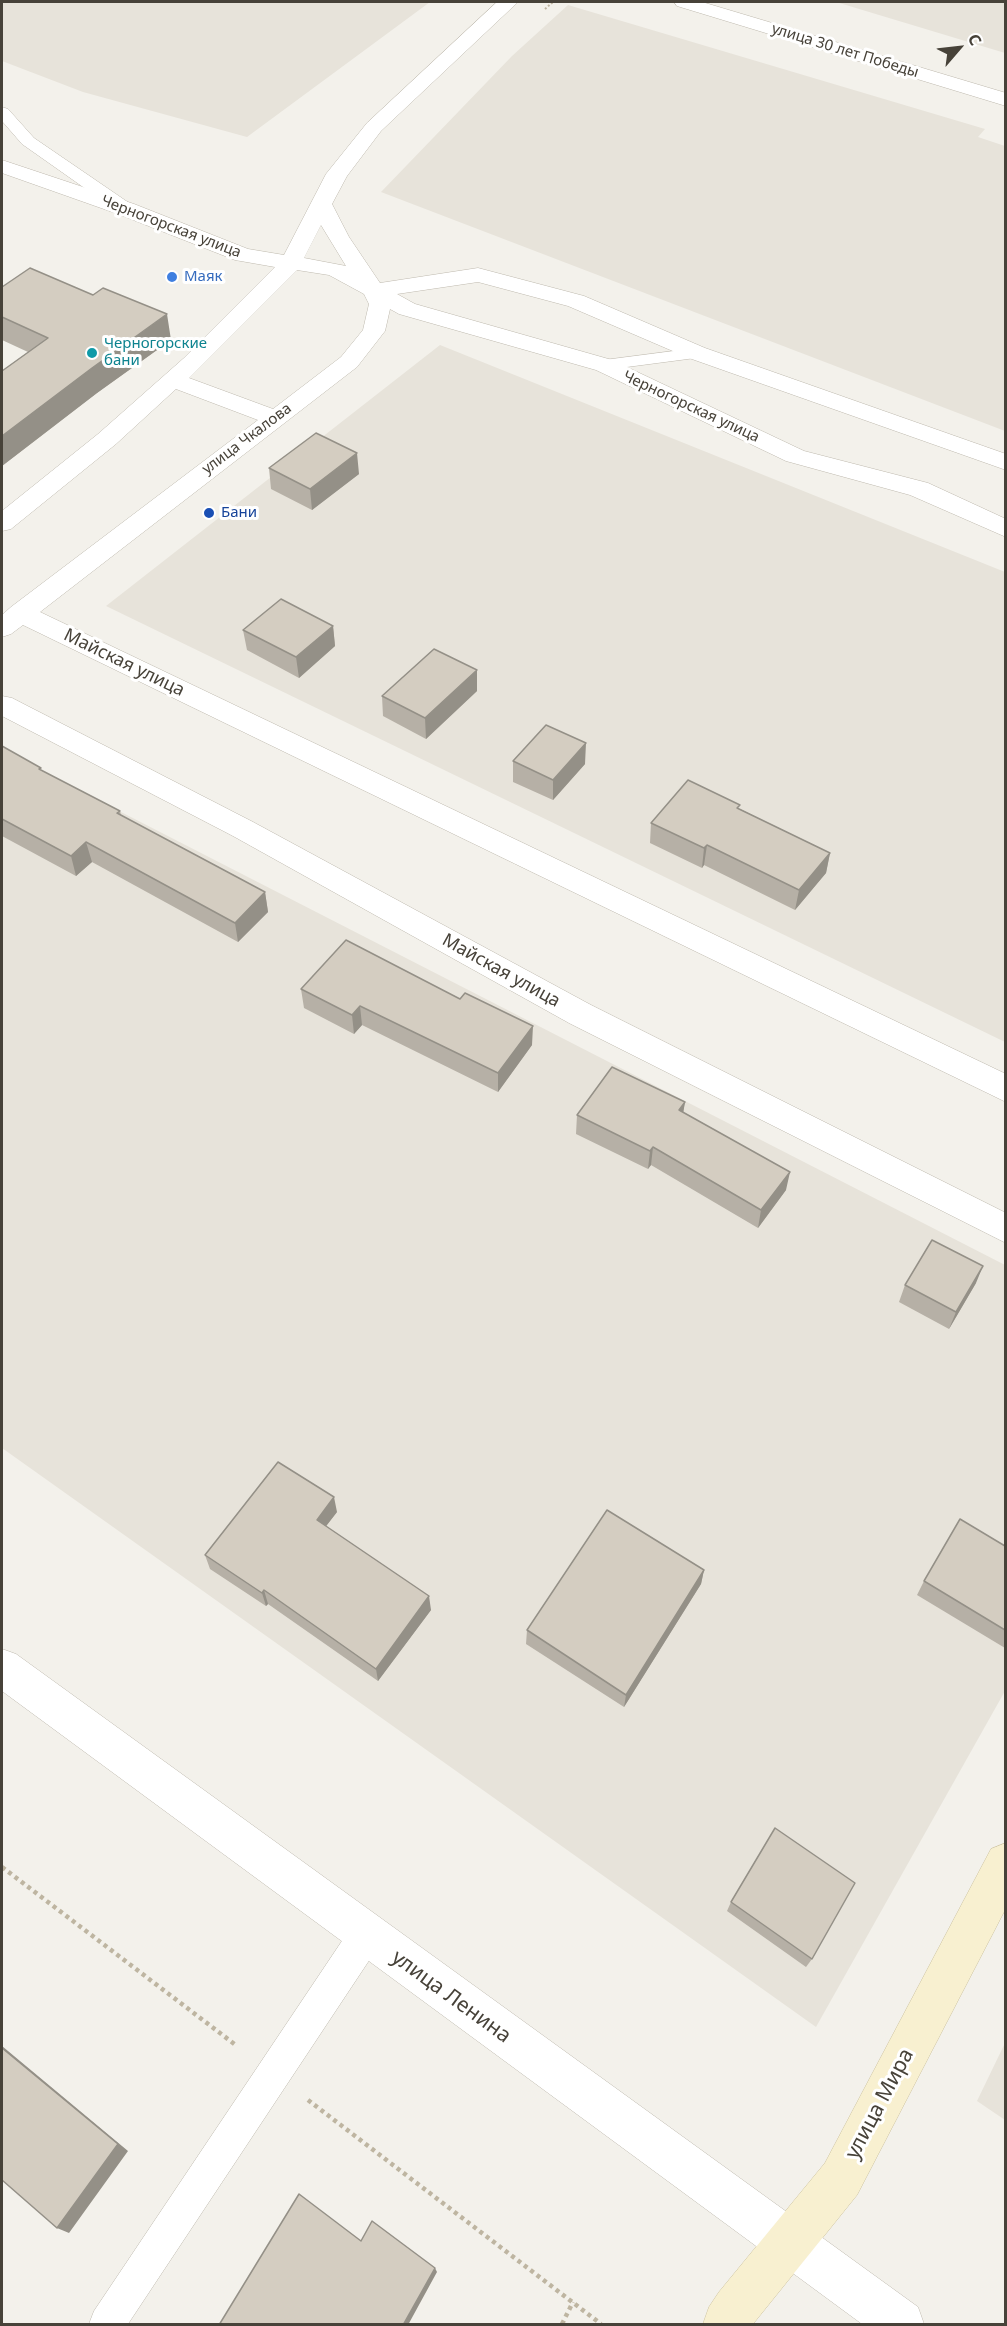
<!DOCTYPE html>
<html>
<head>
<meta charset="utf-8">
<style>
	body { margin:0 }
	#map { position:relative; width:1007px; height:2326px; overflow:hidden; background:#f3f1eb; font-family:"Noto Sans",sans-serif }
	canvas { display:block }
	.frame { position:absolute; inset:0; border:3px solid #474239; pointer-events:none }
	.north { position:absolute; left:929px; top:18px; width:60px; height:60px; -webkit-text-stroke:4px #fff; paint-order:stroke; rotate:62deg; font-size:16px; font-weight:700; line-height:24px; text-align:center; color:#474239 }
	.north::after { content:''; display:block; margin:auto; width:21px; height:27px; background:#474239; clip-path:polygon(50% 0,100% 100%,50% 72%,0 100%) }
</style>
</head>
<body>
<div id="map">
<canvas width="1007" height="2326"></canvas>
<div class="frame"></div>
<div class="north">С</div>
</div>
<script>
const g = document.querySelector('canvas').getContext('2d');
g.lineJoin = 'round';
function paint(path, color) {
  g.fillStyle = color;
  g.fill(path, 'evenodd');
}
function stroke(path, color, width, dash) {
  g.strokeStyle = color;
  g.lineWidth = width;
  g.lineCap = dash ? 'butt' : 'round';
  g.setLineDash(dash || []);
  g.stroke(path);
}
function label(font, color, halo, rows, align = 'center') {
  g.font = font + ' "Noto Sans",sans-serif';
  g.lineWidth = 6;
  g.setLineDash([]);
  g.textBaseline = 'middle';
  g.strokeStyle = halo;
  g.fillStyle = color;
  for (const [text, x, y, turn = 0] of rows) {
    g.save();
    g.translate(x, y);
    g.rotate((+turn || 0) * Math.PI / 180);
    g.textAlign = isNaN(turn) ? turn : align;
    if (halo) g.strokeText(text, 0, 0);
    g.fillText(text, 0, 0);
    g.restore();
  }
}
const residential = new Path2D(`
	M2,2H430L247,137L83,92L2,61Z
	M836,2H1005V53Z
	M568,5L985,129L978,137L1005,146V431L381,192L512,56Z
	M440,345L1005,572V1042L106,606Z
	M2,751L1005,1265V1691L816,2027L2,1448Z
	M1005,2043V2120L977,2101Z`);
const pathFar1 = new Path2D(`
	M545,9L553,2`);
const path = new Path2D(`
	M2,1867L237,2046
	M308,2100L601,2324
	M562,2324L573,2302`);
const service = new Path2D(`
	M2,107L8,109L34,138L132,205L134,209L132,213H120L22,144L2,121Z
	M697,348L703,349L706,353L703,357L604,370L598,369L595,365L598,361L604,360Z
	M366,1919L378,1923L382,1935L378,1947L128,2324H89L94,2311L354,1923Z`);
const minor = new Path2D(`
	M497,2H518L381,131L347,176L332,204L349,237L380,283L478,268L584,296L705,348L1006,454V470L689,358L568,306L478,282L397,294L415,304L612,360L804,451L928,483L1006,519V537L910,495L786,461L596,370L399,314L390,309L385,331L357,367L40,612L1006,1074V1102L23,625L11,634L2,637V615L11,607L258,420L176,389L116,444L11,529L2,531V511L98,434L184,358L275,267L235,260L118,214L2,173V160L134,204L248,249L284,255L326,174L367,123ZM321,225L346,266L304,258ZM297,270L329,275L364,294L369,304L363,330L341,357L273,409L189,378Z
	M674,2H702L1006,93V106L677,6Z
	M2,696L12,698L253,822L591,1005L1006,1213V1243L569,1023L233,836L2,716Z`);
const tertiary = new Path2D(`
	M2,1649L16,1654L918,2307L924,2324H862L2,1691Z`);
const secondary = new Path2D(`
	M1006,1843V1908L857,2195L753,2324H703L709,2307L719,2292L825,2163L991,1849Z`);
const wall = new Path2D(`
	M2,287L171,340L97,393L2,466V371L28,352L2,340Z
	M269,468L359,474L312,510L271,489Z
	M333,626L335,646L299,678L247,650L243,630Z
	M477,691L426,739L383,716L382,696Z
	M2,746L42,771L120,811L121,815L265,892L268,912L238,942L92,862L76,876L2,836Z
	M513,761L585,764L553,800L513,782Z
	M740,809L830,853L826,873L795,910L704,865L702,868L650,843L651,823Z
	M301,989L532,1045L498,1092L362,1025L354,1034L304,1008Z
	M685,1102L683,1112L786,1190L758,1228L651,1165L648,1169L576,1134L577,1115Z
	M976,1283L949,1329L899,1302L905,1285Z
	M337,1512L326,1526L431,1610L378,1681L268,1604L266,1606L210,1569L205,1555Z
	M1005,1546V1648L917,1595L924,1581Z
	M704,1570L701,1584L624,1707L526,1644L527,1630Z
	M731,1902L812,1959L806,1967L727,1911Z`);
const shadedWall = new Path2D(`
	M167,314L171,340L97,393L2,466V436L92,368Z
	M357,453L359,474L312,510L310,489Z
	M333,626L335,646L299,678L296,657Z
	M477,670V691L426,739L425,718Z
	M586,743L585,764L553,800V780Z
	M86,842L92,862L76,876L71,856Z
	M707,845L704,865L702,868L704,848Z
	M830,853L826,873L795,910L799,890Z
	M265,892L268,912L238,942L235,923Z
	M360,1006L362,1025L354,1034L352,1015Z
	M533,1026L532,1045L498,1092V1073Z
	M685,1102L682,1120L679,1110Z
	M653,1147L651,1165L648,1169L650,1151Z
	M790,1172L786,1190L758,1228L761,1210Z
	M983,1266L976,1283L949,1329L956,1312Z
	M334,1497L337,1512L320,1534L317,1520Z
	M704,1570L701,1584L624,1707L626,1695Z
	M264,1590L268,1604L266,1606L262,1593Z
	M429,1596L431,1610L378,1681L376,1669Z
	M2,2046L128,2151L69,2233L57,2228Z
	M435,2268L437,2272L408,2325H403Z`);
const building = new Path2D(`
	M30,268L93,295L103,288L167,314L92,368L2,436V371L48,338L2,317V287Z
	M316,433L357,453L310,489L269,468Z
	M281,599L333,626L296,657L243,630Z
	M434,649L477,670L425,718L382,696Z
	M546,725L586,743L553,780L513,761Z
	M2,746L41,768L39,769L120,811L117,813L265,892L235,923L86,842L71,856L2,819Z
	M688,780L740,805L737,808L830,853L799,890L707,845L704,848L651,823Z
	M346,940L460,999L465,993L533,1026L498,1073L360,1006L352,1015L301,989Z
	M612,1067L685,1102L679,1110L790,1172L761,1210L653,1147L650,1151L577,1115Z
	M932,1240L983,1266L956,1312L905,1285Z
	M278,1462L334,1497L317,1520L429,1596L376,1669L264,1590L262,1593L205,1555Z
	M607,1510L704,1570L626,1695L527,1630Z
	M960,1519L1005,1546V1630L924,1581Z
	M775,1828L855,1883L812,1959L731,1902Z
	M2,2048L118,2144L57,2228L2,2180Z
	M299,2194L361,2241L372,2221L435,2268L403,2325H219Z`);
const markers = [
	[172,277,6,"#3f7fe0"],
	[92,353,6,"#0f9aa8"],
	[209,513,6,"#1a4fb4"]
];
const farStreetnames = [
	["улица 30 лет Победы",845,51,17],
	["Черногорская улица",171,227,21],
	["Черногорская улица",691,407,25],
	["улица Чкалова",247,439,-37]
];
const farShopnames = [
	["Маяк",184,277]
];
const farCulturenames = [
	["Черногорские",104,344],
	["бани",104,361]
];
const farTransitnames = [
	["Бани",221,513]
];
const streetNames = [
	["Майская улица",124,663,26],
	["Майская улица",501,971,29]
];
const nearStreetnames = [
	["улица Ленина",451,1997,36],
	["улица Мира",880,2104,-62]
];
paint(residential, '#e7e3da');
stroke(service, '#beb9ae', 1);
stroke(minor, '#beb9ae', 1);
stroke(tertiary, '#beb9ae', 1);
stroke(secondary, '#cdc3a0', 1);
stroke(pathFar1, '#beb5a1', 2, [2, 2]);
stroke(path, '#beb5a1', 4.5, [4, 4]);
paint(service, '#fff');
paint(minor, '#fff');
paint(tertiary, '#fff');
paint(secondary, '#f8f0d0');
paint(wall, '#b6b0a6');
paint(shadedWall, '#949087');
paint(building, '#d4cdc1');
stroke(building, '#949087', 1.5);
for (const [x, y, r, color] of markers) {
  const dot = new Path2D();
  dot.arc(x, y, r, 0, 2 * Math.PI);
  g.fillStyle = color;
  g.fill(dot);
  stroke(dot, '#fff', 2);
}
label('15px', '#474239', '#fff', farStreetnames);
label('15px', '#366cbe', '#fff', farShopnames, 'left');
label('15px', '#0d838f', '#fff', farCulturenames, 'left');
label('15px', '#164399', '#fff', farTransitnames, 'left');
label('18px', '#474239', '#fff', streetNames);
label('21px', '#474239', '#fff', nearStreetnames);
</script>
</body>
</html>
